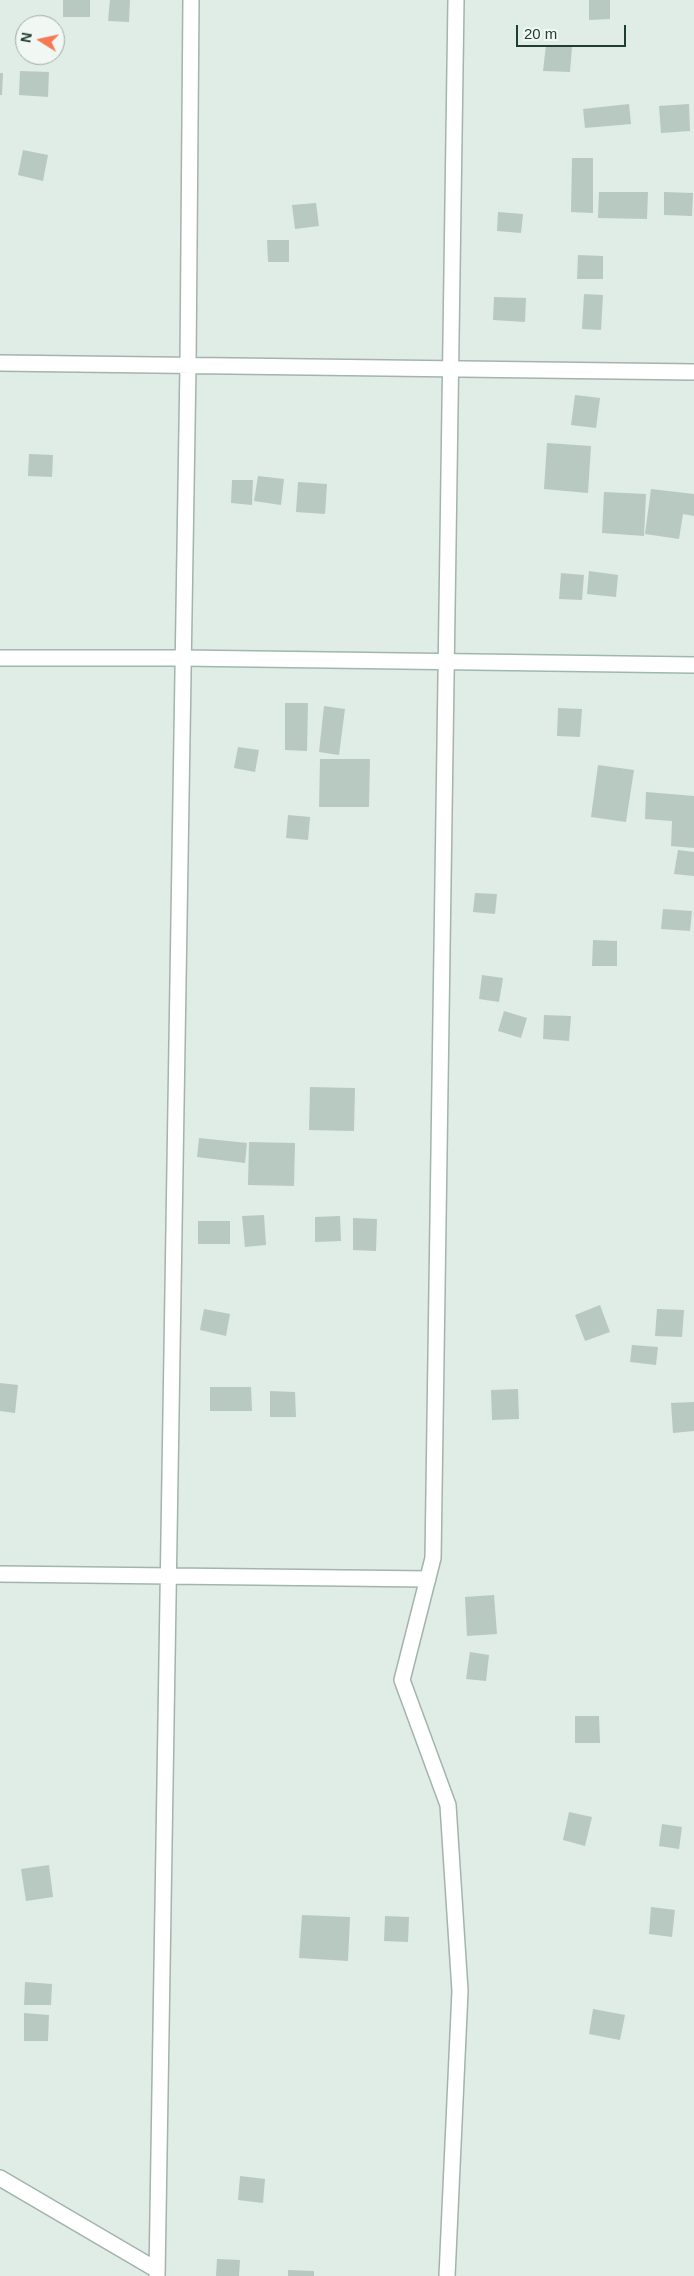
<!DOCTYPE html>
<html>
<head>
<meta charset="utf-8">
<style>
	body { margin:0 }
	#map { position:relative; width:694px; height:2276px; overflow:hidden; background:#e0ece6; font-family:Arial,sans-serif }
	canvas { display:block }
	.north { position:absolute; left:15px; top:15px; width:50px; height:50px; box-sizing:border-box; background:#f1f8f4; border:1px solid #9dada7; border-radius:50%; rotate:280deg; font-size:14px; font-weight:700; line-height:20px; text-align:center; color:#203d34 }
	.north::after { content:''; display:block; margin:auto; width:18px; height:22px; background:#f77853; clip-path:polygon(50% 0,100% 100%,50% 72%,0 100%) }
	.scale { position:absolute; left:516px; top:25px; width:110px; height:22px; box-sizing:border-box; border:2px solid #203d34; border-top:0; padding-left:6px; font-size:15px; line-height:18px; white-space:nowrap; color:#203d34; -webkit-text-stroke:4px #f1f8f4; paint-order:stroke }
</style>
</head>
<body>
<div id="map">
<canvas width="694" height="2276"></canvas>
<div class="north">N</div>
<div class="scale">20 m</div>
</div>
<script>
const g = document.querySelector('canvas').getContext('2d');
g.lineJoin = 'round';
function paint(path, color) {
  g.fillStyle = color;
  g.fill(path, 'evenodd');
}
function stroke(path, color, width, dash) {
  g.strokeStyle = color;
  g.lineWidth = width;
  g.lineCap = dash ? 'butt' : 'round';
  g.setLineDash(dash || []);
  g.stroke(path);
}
const building = new Path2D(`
	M63,0H90V17H63Z
	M110,0H130L129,22L108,21Z
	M589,0H610V19L589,20Z
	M546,45L572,47L570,72L543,71Z
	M20,71L49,72L48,97L19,95Z
	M0,73H3L2,95H0Z
	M629,104L631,124L585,128L583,109Z
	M689,104L690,131L661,133L659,106Z
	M23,150L48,155L43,181L18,175Z
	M572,158H593V213L571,212Z
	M599,192H648L647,219L598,218Z
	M664,192L693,193L692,216L664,215Z
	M316,203L319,226L295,229L292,205Z
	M498,212L523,214L521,233L497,231Z
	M267,240H289V262H268Z
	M578,255L603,256V279H577Z
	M584,294L603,295L601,330L582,329Z
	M494,297L526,298L525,322L493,320Z
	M575,395L600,398L596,428L571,425Z
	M547,443L591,446L588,493L544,489Z
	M29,454L53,455L52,477L28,476Z
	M258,476L284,479L281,505L254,501Z
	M232,480H253L252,505L231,503Z
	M298,482L327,484L325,514L296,512Z
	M651,489L694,494V516L683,514L679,539L645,534Z
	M604,492L646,494L644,536L602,533Z
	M589,571L618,575L616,597L587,594Z
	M561,573L584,575L582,600L559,599Z
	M285,703H308L307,751L285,750Z
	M324,706L345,709L339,755L319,752Z
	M558,708L582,709L580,737L557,736Z
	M238,747L259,750L255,772L234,768Z
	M320,759H370L369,807H319Z
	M598,765L634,770L626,822L591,817Z
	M646,792L694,796V848L671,846L672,821L645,819Z
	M288,815L310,817L308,840L286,838Z
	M678,850L694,852V876L674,874Z
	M475,893L497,894L495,914L473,912Z
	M663,909L692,911L690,931L661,929Z
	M593,940L617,941V966H592Z
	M482,975L503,978L499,1002L479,999Z
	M504,1011L527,1018L521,1038L498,1031Z
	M544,1015L571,1016L569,1041L543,1039Z
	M310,1087L355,1088L354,1131L309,1130Z
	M199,1138L247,1143L245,1163L197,1157Z
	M249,1142L295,1143L294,1186L248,1185Z
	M264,1215L266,1245L245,1247L242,1216Z
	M340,1216L341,1241L315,1242V1217Z
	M353,1218L377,1219L376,1251L353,1250Z
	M198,1221H230V1244H198Z
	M600,1305L610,1332L585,1341L575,1315Z
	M204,1309L230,1314L226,1336L200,1330Z
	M657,1309L684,1310L682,1337L655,1336Z
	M632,1345L658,1347L656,1365L630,1362Z
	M0,1383L18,1385L15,1413L0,1411Z
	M210,1387H251L252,1411H210Z
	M518,1389L519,1419L492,1420L491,1390Z
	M270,1391L295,1392L296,1417H270Z
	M694,1402V1431L673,1433L671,1403Z
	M494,1595L497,1634L467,1636L465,1597Z
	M470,1652L489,1655L486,1681L466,1679Z
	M575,1716H599L600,1743H575Z
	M569,1812L592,1817L585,1846L563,1840Z
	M662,1824L682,1827L679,1849L659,1846Z
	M49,1865L53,1897L26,1901L21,1869Z
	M651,1907L675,1910L672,1937L649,1934Z
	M302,1915L350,1917L348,1961L299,1958Z
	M385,1916L409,1917L408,1942L384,1941Z
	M25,1982L52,1984L51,2005H24Z
	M593,2009L625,2015L620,2040L589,2034Z
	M24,2013L49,2015L48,2041H24Z
	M240,2176L265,2179L263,2203L238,2200Z
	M217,2259L240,2260L239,2276H216Z
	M288,2270L314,2271V2276H288Z`);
const street = new Path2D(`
	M0,363L694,372
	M0,1574L428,1579
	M0,2178L157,2270
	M157,2276L188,365L191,0
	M447,2276L460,1991L448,1805L402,1680L433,1558L456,0`);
const secondary = new Path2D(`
	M0,658H182L694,665`);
paint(building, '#b8c9c2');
stroke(street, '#a3b4ad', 18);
stroke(secondary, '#9eb8ae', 18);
stroke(street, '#fff', 15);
stroke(secondary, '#fff', 15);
</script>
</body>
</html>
